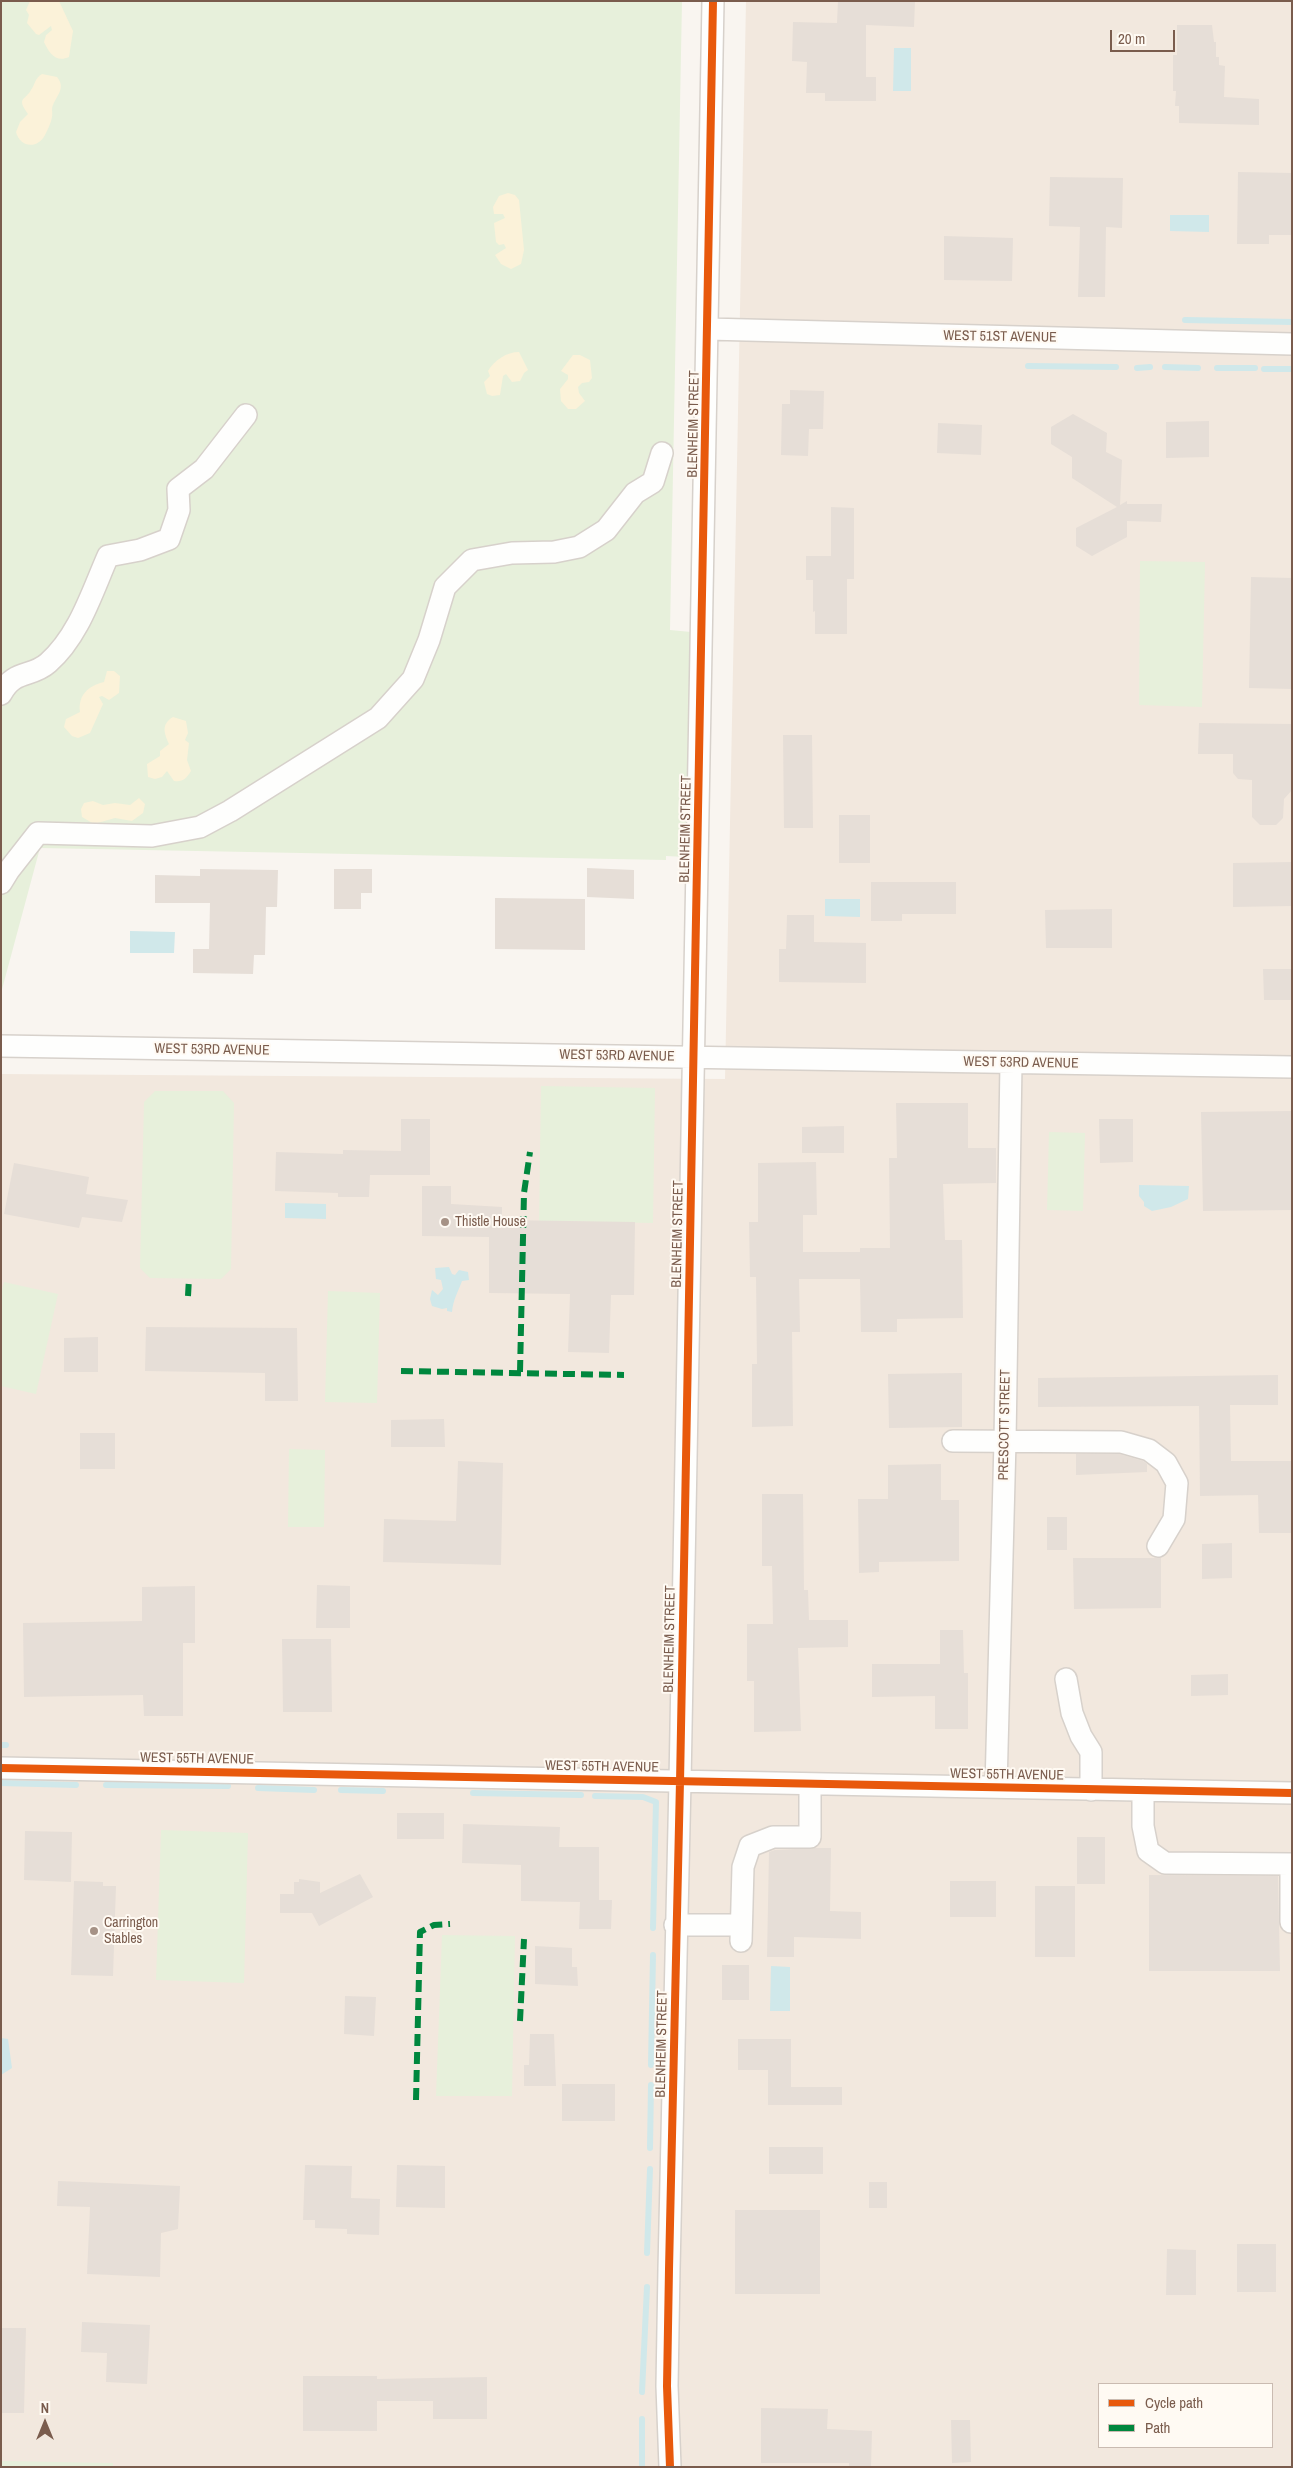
<!DOCTYPE html>
<html>
<head>
<meta charset="utf-8">
<style>
	body { margin:0 }
	#map { position:relative; width:1293px; height:2468px; overflow:hidden; background:#f9f5f0; font-family:"Archivo Narrow",sans-serif }
	canvas { display:block }
	.frame { position:absolute; inset:0; border:2px solid #7a5c4d; pointer-events:none }
	.legend { position:absolute; left:1098px; top:2383px; width:175px; height:65px; box-sizing:border-box; background:#fffaf3; border:1px solid #cabbb1; margin:0; padding:6px 9px; list-style:none; font-size:15px; color:#7a5c4d }
	.legend li { display:flex; align-items:center; gap:10px; height:25px }
	.legend b { width:25px; border:1px solid #cabbb1 }
	.north { position:absolute; left:20px; top:2398px; width:50px; height:50px; -webkit-text-stroke:4px #fffaf3; paint-order:stroke; rotate:0deg; font-size:14px; font-weight:700; line-height:20px; text-align:center; color:#7a5c4d }
	.north::after { content:''; display:block; margin:auto; width:18px; height:22px; background:#7a5c4d; clip-path:polygon(50% 0,100% 100%,50% 72%,0 100%) }
	.scale { position:absolute; left:1110px; top:30px; width:65px; height:22px; box-sizing:border-box; border:2px solid #7a5c4d; border-top:0; padding-left:6px; font-size:15px; line-height:18px; white-space:nowrap; color:#7a5c4d; -webkit-text-stroke:4px #fffaf3; paint-order:stroke }
</style>
</head>
<body>
<div id="map">
<canvas width="1293" height="2468"></canvas>
<div class="frame"></div>
<ul class="legend">
<li><b style="height:6px;background:#e8590c"></b>Cycle path</li>
<li><b style="height:6px;background:#00873e"></b>Path</li>
</ul>
<div class="north">N</div>
<div class="scale">20 m</div>
</div>
<script>
const g = document.querySelector('canvas').getContext('2d');
g.lineJoin = 'round';
function paint(path, color) {
  g.fillStyle = color;
  g.fill(path, 'evenodd');
}
function stroke(path, color, width, dash) {
  g.strokeStyle = color;
  g.lineWidth = width;
  g.lineCap = dash ? 'butt' : 'round';
  g.setLineDash(dash || []);
  g.stroke(path);
}
function label(font, color, halo, rows, align = 'center') {
  g.font = font + ' "Archivo Narrow",sans-serif';
  g.lineWidth = 4;
  g.setLineDash([]);
  g.textBaseline = 'middle';
  g.strokeStyle = halo;
  g.fillStyle = color;
  for (const [text, x, y, turn = 0] of rows) {
    g.save();
    g.translate(x, y);
    g.rotate((+turn || 0) * Math.PI / 180);
    g.textAlign = isNaN(turn) ? turn : align;
    if (halo) g.strokeText(text, 0, 0);
    g.fillText(text, 0, 0);
    g.restore();
  }
}
const residential = new Path2D(`
	M746,1H1292V2467H1V1074L725,1079ZM1099,2384H1272V2447H1099Z`);
const green = new Path2D(`
	M1,1H682L670,630L691,632L686,857L666,856V860L40,848L1,993Z
	M1140,561L1205,562L1202,707L1139,705Z
	M541,1086L655,1088L653,1223L539,1221Z
	M155,1091H223L234,1103L231,1269L221,1279L150,1278L140,1268L144,1102Z
	M1049,1132L1085,1133L1083,1211L1047,1210Z
	M4,1282L58,1294L36,1394L1,1386V1294Z
	M328,1291L380,1293L377,1403L325,1402Z
	M289,1449L325,1450L324,1527H288Z
	M161,1830L248,1833L244,1983L156,1980Z
	M442,1935L515,1936L512,2096H436Z
	M1,2461L113,2463V2467H1Z`);
const sand = new Path2D(`
	M30,1H59L73,31L69,57C56,63 49,53 44,42L46,35L52,30L51,26L39,35L36,34L27,23L29,15L26,10Z
	M42,74L57,77C66,88 57,95 53,105C51,109 53,113 52,117C51,123 48,129 45,135C38,149 20,148 16,132L20,122L28,114C16,97 25,101 31,90C36,83 34,79 42,74Z
	M508,193L515,195L519,200L524,250L521,264L511,269L501,264L495,255L506,248L504,244L499,245L496,242L494,223L505,218L503,214H494L493,207L499,196Z
	M519,352L528,370L524,373L520,381L512,382L506,374L503,376L500,395L492,396L487,394L484,382L490,376L488,371C494,360 507,352 519,352Z
	M573,355H580L590,360L592,378L589,382L582,383L578,387L579,393L585,401L576,409H568L561,401L560,389L568,379V375L561,371Z
	M107,671H114L120,676L119,693L109,700L102,696L99,697L103,704L90,733L78,738L72,736L64,727L66,719L80,712C78,695 88,686 104,682Z
	M173,717L186,721L188,733L185,740L189,743L187,760L191,771C186,779 183,782 174,781L167,771L162,777L155,779L148,777L147,764L160,756V751L169,744C164,733 161,724 173,717Z
	M139,798L145,804L143,813L132,821L115,818L94,824L82,817L81,809L84,803L93,801L103,805L115,803L130,805Z`);
const water = new Path2D(`
	M894,48H911V91H893Z
	M1170,215H1209V232L1170,231Z
	M825,899H860V917L825,916Z
	M130,931L175,932L174,953H130Z
	M1139,1185L1189,1186L1188,1199L1171,1207L1152,1211L1144,1206V1202L1139,1196Z
	M285,1203L326,1204V1219L285,1218Z
	M449,1267L452,1274L455,1275L459,1270L468,1272L469,1280L462,1281C458,1292 453,1300 452,1312L447,1311V1308L442,1309L432,1306L430,1299L432,1290L438,1295L443,1289L441,1280L436,1279L435,1268Z
	M771,1966L790,1967V2011H770Z
	M1,2038L8,2039L12,2068L1,2075Z`);
const stream = new Path2D(`
	M1185,320L1292,322
	M1028,366L1116,367
	M1165,367L1198,368
	M1137,368L1150,367
	M1217,368H1255
	M1264,369H1292
	M1,1745H6
	M1,1783L76,1785
	M106,1785L228,1786
	M258,1788L314,1790
	M341,1790L383,1791
	M473,1793L581,1795
	M595,1796L643,1797L656,1802L653,1928
	M651,2065L653,1955
	M650,2148L651,2085
	M647,2253L650,2169
	M642,2392L647,2287
	M642,2419V2467`);
const building = new Path2D(`
	M838,1H915L914,27L866,25V77H876V101H825V93H806L807,62L792,61L793,22L837,23Z
	M1177,25H1212L1214,42H1216V57H1219V65L1225,66L1224,97L1259,99V125L1179,123V106H1175L1176,91H1173V55H1177Z
	M1238,172L1292,173V235H1269V244H1237Z
	M1050,177L1123,178L1122,228L1106,227L1105,297H1078L1080,227L1049,226Z
	M944,236L1013,238L1012,281L944,280Z
	M790,390L824,391L823,429H809L808,456L781,455L782,404H790Z
	M1073,414L1107,433L1106,452L1122,460L1120,505L1127,501V504H1162L1161,522L1127,521V537L1092,556L1076,546V528L1117,507L1072,478V457L1051,444V427Z
	M1209,421V457L1166,458V422Z
	M938,423L982,425L981,455L937,453Z
	M831,507L854,508V579H847V634H815V611L813,612V580H806V556H831Z
	M1251,577L1292,578V689L1249,688Z
	M1199,723L1292,724V790L1284,799L1283,818L1276,825H1260L1252,817V780L1238,779L1233,773V754H1198Z
	M783,735H812L813,828H784Z
	M839,815H870V863H839Z
	M1292,862V906L1233,907V863Z
	M587,868L634,870V899L587,897Z
	M200,869L278,870L277,907H266L265,955H254L253,974L193,973V949H209L210,903H155V875L200,876Z
	M334,869H372V893H361V909H334Z
	M871,882H956V914H902V921H871Z
	M495,898L585,899V950L495,949Z
	M1112,909V948H1046L1045,910Z
	M787,915H814V942L866,943V983L779,982V949H786Z
	M1263,969H1292V1000H1264Z
	M896,1103H968V1148H996V1183L943,1184L945,1240H962L963,1318L897,1319V1332H861L860,1279H799L800,1332H792L793,1426L752,1427V1364H757L756,1277H750L749,1222H758V1163L816,1162L817,1215H803V1252H860V1248H890L889,1158H897Z
	M1292,1111V1210L1203,1211L1201,1112Z
	M401,1119H430V1175H370L369,1197H338V1193L275,1191L276,1152L343,1154V1150L401,1151Z
	M1099,1119H1133V1162L1100,1163Z
	M844,1126V1153H802V1127Z
	M14,1163L89,1177L86,1194L128,1200L122,1222L82,1217L79,1228L4,1214Z
	M422,1186H451V1204L502,1207V1220L635,1222L634,1295H611L609,1353L568,1352L570,1294L489,1293V1237L422,1236Z
	M146,1327L297,1328L298,1401H265V1373L145,1371Z
	M98,1337V1372H64V1338Z
	M962,1373V1427L889,1428L888,1374Z
	M1278,1375V1405H1230L1231,1461H1292V1533H1259L1258,1495L1200,1496L1199,1406L1038,1407V1378Z
	M444,1419L445,1447H391V1420Z
	M80,1433H115V1469H80Z
	M1076,1454H1119L1143,1461L1147,1464V1472L1076,1475Z
	M458,1461L503,1463L501,1565L383,1562L384,1519L456,1521Z
	M941,1464V1500H959V1561L879,1562V1572L859,1573L858,1499H888V1465Z
	M762,1494H803L804,1590H808L809,1620H848V1647L798,1648L801,1731L754,1732V1681H747V1624H773L772,1566H762Z
	M1047,1517H1067V1550H1047Z
	M1232,1543V1578L1202,1579V1544Z
	M1073,1558H1161V1608L1074,1609Z
	M317,1585L350,1586V1628H316Z
	M195,1586V1643H183V1716H144L143,1695L24,1697L23,1623L142,1621V1587Z
	M940,1630H963L964,1673H968V1729H935V1696L872,1697V1664H940Z
	M282,1639H331L332,1712H283Z
	M1228,1674V1695L1191,1696V1675Z
	M397,1813H444V1839H397Z
	M463,1824L560,1827L559,1847H599V1900H612L611,1929H579L580,1902L521,1901V1865L462,1863Z
	M25,1831L72,1832L71,1882L24,1880Z
	M1077,1837H1105V1884H1077Z
	M816,1848H831L830,1911L861,1912V1939L794,1937V1957H767L769,1852L775,1850Z
	M360,1874L373,1897L319,1926L312,1913H280V1894H294V1882H299V1879L320,1882V1893Z
	M1149,1875L1278,1876L1280,1971H1149Z
	M74,1881L103,1882V1886H116L113,1976L71,1975Z
	M950,1881H996V1917H950Z
	M1035,1886H1075V1957H1035Z
	M535,1946L572,1948V1967H577L578,1986L535,1984Z
	M722,1965H749V2000H722Z
	M345,1996L376,1997L374,2036L344,2034Z
	M530,2034H554L556,2086H524V2065H529Z
	M738,2039H791V2087H842V2105H768V2070H738Z
	M562,2084H615V2121H562Z
	M769,2147H823V2174H769Z
	M305,2165L352,2166L351,2198L380,2199L379,2235L347,2234V2229L315,2228V2220H303Z
	M397,2165L445,2166V2208L396,2207Z
	M58,2181L180,2186L178,2229L161,2233L160,2277L87,2274L90,2207L57,2206Z
	M869,2182H887V2208H869Z
	M735,2210H820V2294H735Z
	M1237,2244H1276V2292H1237Z
	M1167,2249L1196,2250V2295H1166Z
	M82,2322L150,2325L147,2384L106,2382L107,2353L81,2352Z
	M1,2328H26L24,2413H1Z
	M303,2376H377V2379L487,2377V2419H433V2401H377V2431H303Z
	M761,2408L828,2409L827,2429L872,2431L871,2467H849V2463H761Z
	M951,2420H970L971,2462L952,2463Z`);
const minor = new Path2D(`
	M708,329L1292,344
	M1,694C14,669 31,678 48,663C79,636 92,592 108,556L140,550L169,539L179,510L178,489L204,469L246,415
	M1,883L9,870L38,833L152,836L200,827L230,811L378,718L413,679L429,640L445,587L472,560L512,553L554,552L579,547L606,530L635,493L653,482L662,453
	M1,1046L1292,1067
	M953,1441L1121,1442L1149,1450L1166,1463L1177,1483L1174,1519L1158,1546
	M1066,1679L1072,1713L1081,1736L1091,1752V1790
	M1,1768L1292,1793
	M996,1787L1005,1441L1011,1063
	M1143,1790V1826L1148,1851L1165,1863L1291,1864V1922
	M675,1925H741
	M741,1941L743,1867L750,1846L773,1837H810V1784
	M670,2467L667,2386L669,2269L680,1781L713,1`);
const quiet = new Path2D(`
	M188,1296L189,1278
	M401,1371L624,1375
	M520,1372L524,1193L530,1152
	M520,2021L524,1939
	M416,2100L420,1932L434,1925L450,1924`);
const cycleway = new Path2D(`
	M1,1768L1292,1793
	M670,2467L667,2386L669,2269L680,1781L713,1`);
const markers = [
	[445,1222,5,"#a69286"],
	[94,1931,5,"#a69286"]
];
const streetNames = [
	["WEST 51ST AVENUE",1000,337,1],
	["BLENHEIM STREET",694,424,-89],
	["BLENHEIM STREET",686,829,-89],
	["WEST 53RD AVENUE",212,1050,1],
	["WEST 53RD AVENUE",617,1056,1],
	["WEST 53RD AVENUE",1021,1063,1],
	["BLENHEIM STREET",678,1234,-89],
	["PRESCOTT STREET",1005,1425,-89],
	["BLENHEIM STREET",670,1639,-89],
	["WEST 55TH AVENUE",197,1759,1],
	["WEST 55TH AVENUE",602,1767,1],
	["WEST 55TH AVENUE",1007,1775,1],
	["BLENHEIM STREET",662,2044,-89]
];
const poiNames = [
	["Thistle House",455,1222],
	["Carrington",104,1923],
	["Stables",104,1939]
];
paint(residential, '#f2e8de');
paint(green, '#e7f0db');
paint(sand, '#fbf2d9');
paint(water, '#d0e8ea');
stroke(stream, '#d0e8ea', 6);
paint(building, '#e6ded7');
stroke(minor, '#d7d1cb', 24);
stroke(minor, '#fefefd', 21);
stroke(quiet, '#00873e', 6, [12, 6]);
stroke(cycleway, '#e8590c', 8);
for (const [x, y, r, color] of markers) {
  const dot = new Path2D();
  dot.arc(x, y, r, 0, 2 * Math.PI);
  g.fillStyle = color;
  g.fill(dot);
  stroke(dot, '#fffaf3', 2);
}
label('14px', '#7a5c4d', '#fffaf3', streetNames);
label('14px', '#7a5c4d', '#fffaf3', poiNames, 'left');
</script>
</body>
</html>
